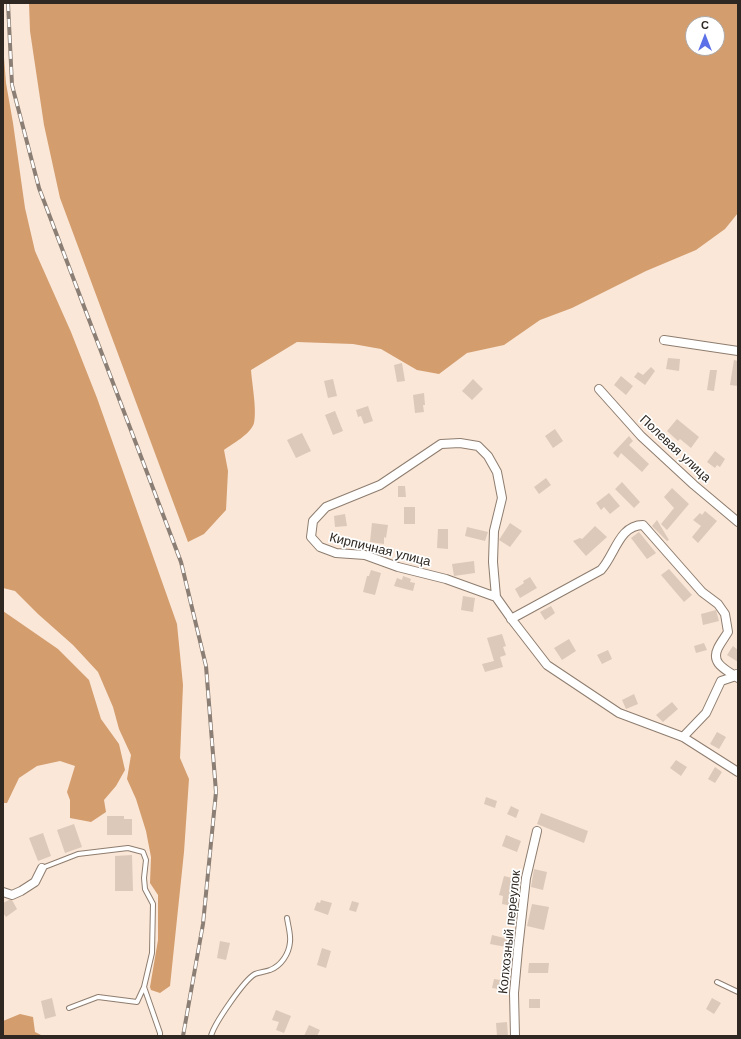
<!DOCTYPE html>
<html>
<head>
<meta charset="utf-8">
<style>
	body { margin:0 }
	#map { position:relative; width:741px; height:1039px; overflow:hidden; background:#fae7d7; font-family:Helvetica,sans-serif }
	canvas { display:block }
	.frame { position:absolute; inset:0; border:4px solid #2f2822; pointer-events:none }
	.north { position:absolute; left:685px; top:16px; width:40px; height:40px; box-sizing:border-box; background:#fff; border:1px solid #aca9a7; border-radius:50%; rotate:0deg; font-size:11px; font-weight:700; line-height:16px; text-align:center; color:#2f2822 }
	.north::after { content:''; display:block; margin:auto; width:14px; height:18px; background:#5c71e8; clip-path:polygon(50% 0,100% 100%,50% 72%,0 100%) }
</style>
</head>
<body>
<div id="map">
<canvas width="741" height="1039"></canvas>
<div class="frame"></div>
<div class="north">С</div>
</div>
<script>
const g = document.querySelector('canvas').getContext('2d');
g.lineJoin = 'round';
function paint(path, color) {
  g.fillStyle = color;
  g.fill(path, 'evenodd');
}
function stroke(path, color, width, dash) {
  g.strokeStyle = color;
  g.lineWidth = width;
  g.lineCap = dash ? 'butt' : 'round';
  g.setLineDash(dash || []);
  g.stroke(path);
}
function label(font, color, halo, rows, align = 'center') {
  g.font = font + ' Helvetica,sans-serif';
  g.lineWidth = 3.5;
  g.setLineDash([]);
  g.textBaseline = 'middle';
  g.strokeStyle = halo;
  g.fillStyle = color;
  for (const [text, x, y, turn = 0] of rows) {
    g.save();
    g.translate(x, y);
    g.rotate((+turn || 0) * Math.PI / 180);
    g.textAlign = isNaN(turn) ? turn : align;
    if (halo) g.strokeText(text, 0, 0);
    g.fillText(text, 0, 0);
    g.restore();
  }
}
const forest = new Path2D(`
	M29,3H738V213L725,229L696,250L646,271L572,308L540,320L504,345L467,353L439,374L417,370L381,349L353,344L297,342L251,370C252,384 257,410 254,423C251,434 232,444 224,450L228,471L226,510L204,534L188,542L60,198L44,125L30,31ZM693,24H717V48H693Z
	M3,45L6,83L13,123L25,208L35,251L71,332L97,398L177,624L183,685L180,758L189,779L184,852L170,986L160,993L151,990L150,987L158,940V895L150,883L151,857L146,831L136,799L127,779L131,755L119,729L113,707L98,672L73,645L38,614L15,591L3,588Z
	M3,611L58,649L89,680L101,719L119,744L125,770L116,786L104,800L106,812L91,822L70,818V800L67,792L75,766L60,761L37,766L19,778L7,803H3Z
	M20,1014L33,1017L35,1032L43,1036H3V1021Z`);
const building = new Path2D(`
	M668,358L680,359L679,371L666,369Z
	M734,360L738,361V386L730,385Z
	M402,363L405,381L397,382L394,365Z
	M651,367L655,371L645,385L634,377L638,372L643,375Z
	M710,370H717L714,391L707,390Z
	M621,376L633,386L626,395L614,385Z
	M333,379L337,396L328,398L324,381Z
	M473,379L483,389L472,400L462,391Z
	M424,393L425,405H423L424,412L415,413L413,395Z
	M368,406L373,421L364,424L361,416L358,417L356,410Z
	M335,411L343,431L333,435L325,415Z
	M677,419L699,437L691,448L680,439L678,441L667,431Z
	M555,429L563,441L553,448L545,436Z
	M302,433L311,451L296,458L287,440Z
	M629,436L633,441L629,445L649,464L642,472L621,453L618,458L613,453Z
	M715,451L725,459L720,467L717,465L715,468L707,462Z
	M546,478L551,485L539,494L534,487Z
	M622,482L640,502L634,508L615,489Z
	M398,486H405L406,497H398Z
	M672,488L689,504L667,530L661,524L674,508L664,497Z
	M609,493L620,506L610,514L604,507L601,510L596,503Z
	M404,507H415V524H404Z
	M705,511L717,521L698,543L692,537L701,526L693,520L700,513L702,515Z
	M345,514L347,526L335,527L334,516Z
	M657,520L669,540L667,541L652,526Z
	M372,523L388,525L386,538L384,537V544L370,542Z
	M510,523L522,531L510,547L499,540Z
	M595,526L607,537L586,556L573,541L580,538L582,539Z
	M467,527L488,532L485,541L465,536Z
	M438,529H448V549L437,548Z
	M639,532L656,553L647,559L631,538Z
	M474,561L475,573L454,576L452,564Z
	M669,569L692,595L684,602L661,575Z
	M371,570L381,573L375,595L363,592L367,576H369Z
	M403,576L411,579L410,582L415,583L413,591L394,586L397,578L402,580Z
	M530,577L537,588L520,598L515,589L524,583L523,581Z
	M463,596L475,598L473,612L461,610Z
	M551,606L555,613L545,620L540,612Z
	M716,610L719,621L703,625L701,614Z
	M502,634L506,646L503,647L506,655L500,657L503,667L485,672L482,664L494,661L487,638Z
	M569,639L576,651L562,660L554,648Z
	M704,643L707,650L696,653L694,646Z
	M733,646L738,650V662L727,655Z
	M608,650L612,659L602,664L597,655Z
	M634,694L638,704L626,709L622,700Z
	M672,702L678,709L663,722L656,715Z
	M717,732L726,737L719,749L710,744Z
	M676,760L687,767L681,776L670,768Z
	M715,767L722,772L715,783L708,779Z
	M486,797L497,801L495,808L484,804Z
	M511,806L519,810L516,818L507,814Z
	M541,813L588,831L584,843L537,824Z
	M107,816H124V819H132V835H107Z
	M74,824L82,847L65,853L57,830Z
	M43,833L51,856L38,861L29,838Z
	M506,835L521,841L517,852L502,846Z
	M132,855L133,891H115V856Z
	M534,869L547,872L543,890L531,887Z
	M504,876L520,880L517,898H514L512,906L502,904L503,896L499,895Z
	M9,900H12L17,909L6,917L3,913V903Z
	M321,900L332,903L328,915L314,910L317,902L320,903Z
	M352,901L359,903L356,912L349,910Z
	M532,904L549,907L544,930L527,926Z
	M492,935L508,939L506,947L490,944Z
	M220,941L230,943L226,960L217,958Z
	M322,948L331,951L326,968L317,965Z
	M529,963H549L548,973H528Z
	M494,979L506,981L505,990L492,988Z
	M52,998L56,1016L45,1019L41,1001Z
	M712,998L721,1003L714,1014L706,1009Z
	M529,999H540V1008H529Z
	M276,1010L291,1016L284,1033L276,1030L279,1022L272,1020Z
	M507,1022L508,1036H497L496,1023Z
	M309,1025L320,1030L317,1036H304Z`);
const service = new Path2D(`
	M42,868L78,854L128,848L143,852L146,860L144,878L145,889L153,904L152,953L144,987L160,1033V1036
	M717,982L738,992
	M69,1008L98,997L137,1002L144,987
	M211,1036C214,1024 244,980 255,974C259,972 265,972 270,970C281,966 289,954 290,942C291,935 288,925 287,918`);
const minor = new Path2D(`
	M664,340L738,351
	M599,389L641,436L694,485L738,522
	M496,597L446,579L398,567L365,555L336,553L320,547L311,537L313,521L326,507L380,485L441,444L460,443L478,446L488,456L497,472L502,498L494,531L493,562L496,597L513,621L547,665L619,713L683,737L738,772
	M511,619L601,570C615,555 619,525 643,525L702,592L718,604L725,614L728,632C725,637 721,642 718,648C710,664 727,670 738,678
	M683,737L706,713L721,681L736,676L737,674
	M3,892L12,895L21,891L35,882L42,868
	M515,1036L514,993L518,949L526,878L537,831`);
const rail = new Path2D(`
	M8,3L12,85L39,188L181,562L206,666L216,792L203,924L183,1036`);
const streetNames = [
	["Полевая улица",675,449,43],
	["Кирпичная улица",380,550,14],
	["Колхозный переулок",510,932,-84]
];
paint(forest, '#d39d6e');
paint(building, '#dcc9ba');
stroke(service, '#8e7d6f', 6);
stroke(minor, '#8e7d6f', 10);
stroke(service, '#fff', 4);
stroke(minor, '#fff', 8);
stroke(rail, '#8b7e74', 4);
stroke(rail, '#fff', 2.5, [8]);
label('13px', '#2f2822', '#fff', streetNames);
</script>
</body>
</html>
